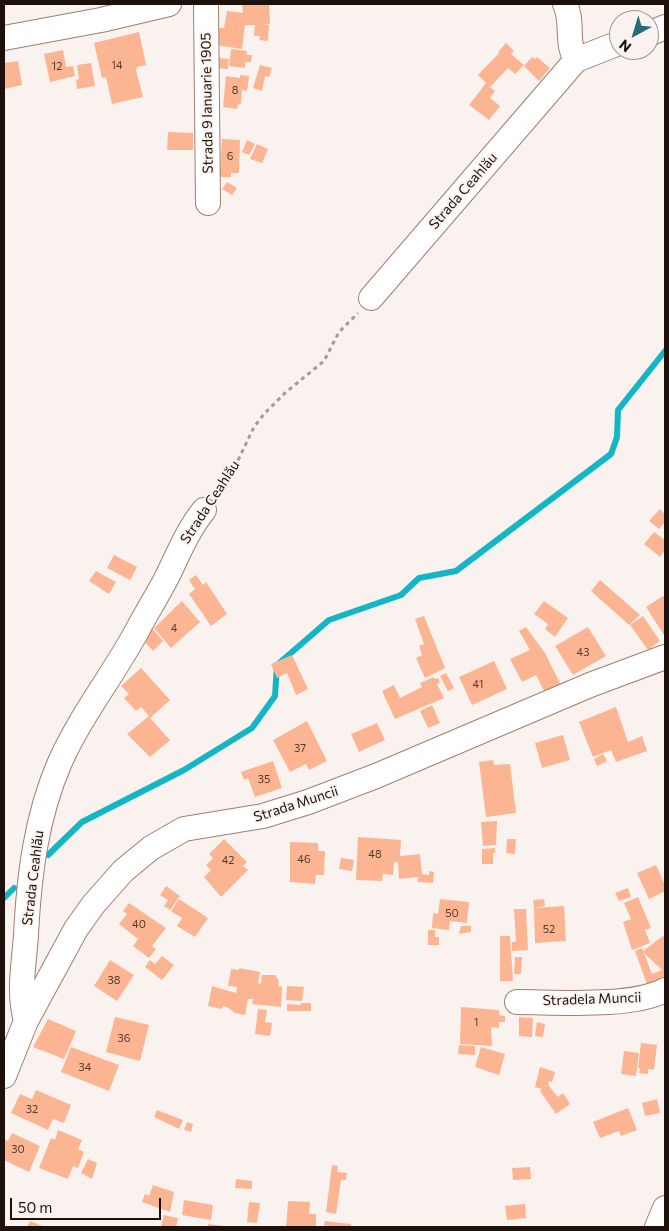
<!DOCTYPE html>
<html>
<head>
<meta charset="utf-8">
<style>
	body { margin:0 }
	#map { position:relative; width:669px; height:1231px; overflow:hidden; background:#faf2ef; font-family:Commissioner,sans-serif }
	canvas { display:block }
	.frame { position:absolute; inset:0; border:5px solid #1e110b; pointer-events:none }
	.north { position:absolute; left:609px; top:10px; width:50px; height:50px; box-sizing:border-box; background:#faf2ef; border:1px solid #a29894; border-radius:50%; rotate:219deg; font-size:14px; font-weight:700; line-height:20px; text-align:center; color:#1e110b }
	.north::after { content:''; display:block; margin:auto; width:18px; height:22px; background:#236e76; clip-path:polygon(50% 0,100% 100%,50% 72%,0 100%) }
	.scale { position:absolute; left:10px; top:1198px; width:151px; height:22px; box-sizing:border-box; border:2px solid #1e110b; border-top:0; padding-left:6px; font-size:15px; line-height:18px; white-space:nowrap; color:#1e110b; -webkit-text-stroke:4px #faf2ef; paint-order:stroke }
</style>
</head>
<body>
<div id="map">
<canvas width="669" height="1231"></canvas>
<div class="frame"></div>
<div class="north">N</div>
<div class="scale">50 m</div>
</div>
<script>
const g = document.querySelector('canvas').getContext('2d');
g.lineJoin = 'round';
function stroke(path, color, width, dash) {
  g.strokeStyle = color;
  g.lineWidth = width;
  g.lineCap = dash ? 'butt' : 'round';
  g.setLineDash(dash || []);
  g.stroke(path);
}
function paint(path, color) {
  g.fillStyle = color;
  g.fill(path, 'evenodd');
}
function label(font, color, halo, rows, align = 'center') {
  g.font = font + ' Commissioner,sans-serif';
  g.lineWidth = 4;
  g.setLineDash([]);
  g.textBaseline = 'middle';
  g.strokeStyle = halo;
  g.fillStyle = color;
  for (const [text, x, y, turn = 0] of rows) {
    g.save();
    g.translate(x, y);
    g.rotate((+turn || 0) * Math.PI / 180);
    g.textAlign = isNaN(turn) ? turn : align;
    if (halo) g.strokeText(text, 0, 0);
    g.fillText(text, 0, 0);
    g.restore();
  }
}
const stream = new Path2D(`
	M48,855L82,822L184,770L252,728L275,696L277,665L329,620L401,595L419,578L456,571L611,454L617,437L618,410L665,351
	M4,898L14,888`);
const building = new Path2D(`
	M242,4H269L270,24L260,25H269L268,41L259,40L260,36H254L255,25H245L242,49L216,45L219,28H224L227,11L243,13Z
	M139,32L146,65L137,67L136,70L143,97L112,104L106,77L102,78L94,43Z
	M506,43L514,51L511,54L524,65L515,74L508,68L490,87L495,91L490,98L500,106L489,120L469,105L486,83L478,75L499,53L498,52Z
	M231,49L247,51V55H252L251,62H245V68L229,66Z
	M63,50L66,67L73,66L75,76L50,82L44,54Z
	M532,57L535,59L537,57L550,68L539,81L524,66Z
	M218,58L229,59L228,69L217,68Z
	M18,61L22,85L4,89V63Z
	M91,63L95,86L77,89L76,80L79,79L77,65Z
	M260,65L272,68L269,77L265,76L262,91L253,88Z
	M240,75L249,76L247,91L242,90L241,104H238L237,109L223,107L226,76L240,78Z
	M168,132L193,133V150H167Z
	M222,139L240,140L239,173H231V177H221L220,173Z
	M247,140L255,144L249,155L242,152Z
	M257,144L268,149L262,163L250,159Z
	M227,182L237,188L232,195L222,189Z
	M660,509L665,514V522L659,529L649,521Z
	M654,532L665,540V550L660,557L644,544Z
	M114,555L137,567L130,580L107,568Z
	M96,571L116,582L109,594L89,581Z
	M196,575L203,585L206,582L227,614L211,626L189,594L195,589L189,580Z
	M600,580L640,615L629,625L591,591Z
	M663,596L665,598L664,635L646,607Z
	M182,601L200,622L171,648L154,628Z
	M544,601L568,618L555,637L545,629L548,624L534,614Z
	M424,616L445,668L425,678L416,658L422,655L419,646L424,644L415,619Z
	M643,616L660,641L648,650L630,625Z
	M526,627L545,653L561,685L545,693L536,675L522,682L510,659L530,650L519,631Z
	M588,627L606,656L573,675L555,646Z
	M152,628L163,641L153,651L141,638Z
	M292,655L308,689L296,695L287,673L277,678L271,664Z
	M494,661L507,689L472,705L459,677Z
	M141,668L170,700L150,718L170,740L150,757L127,734L149,716L141,707L136,711L124,698L129,694L121,686Z
	M446,673L454,688L448,691L440,676Z
	M434,677L435,679L438,678L440,683L437,684L444,698L395,719L382,691L394,685L400,698L422,687L420,683Z
	M432,705L440,723L428,728L420,711Z
	M616,707L628,742L642,736L647,751L616,762L611,750L593,757L579,722Z
	M307,721L327,761L309,770L306,764L290,772L273,740Z
	M377,723L385,740L359,752L351,734Z
	M563,735L570,760L542,768L535,743Z
	M603,754L607,761L597,766L594,759Z
	M493,760L494,765L510,764L516,813L486,817L479,762Z
	M273,761L282,788L255,797L248,778L244,780L241,772Z
	M497,821L496,845L483,846L481,822Z
	M358,837L401,840L400,856L420,854L422,874L429,875V871L434,872L433,883L418,882V877L399,879L398,862H394L393,875L383,874L382,881L356,880Z
	M224,839L247,862L243,866L248,870L221,897L204,877L211,870L206,865L213,858L209,854Z
	M507,839H516L515,854L506,853Z
	M290,842L318,843V851H325L324,875H316L315,884L290,882Z
	M495,848V853H493V864H482V849Z
	M341,858L354,860L352,871L339,869Z
	M656,865L665,885V891L649,899L637,873Z
	M166,886L180,896L170,910L164,906L168,900L160,895Z
	M628,888L631,897L619,901L615,893Z
	M638,897L651,928L645,930L650,943L632,950L623,922L631,919L624,903Z
	M179,899L208,918L195,937L177,926L182,918L171,911Z
	M440,899L469,902L467,923L450,921L449,930L432,928L433,913L438,914Z
	M544,899L545,906L534,908L533,900Z
	M129,903L166,928L152,946L156,949L149,958L133,946L138,939L119,924L127,914L123,911Z
	M564,906L566,941L535,943L534,908Z
	M514,909H526L528,950L512,951V942H516Z
	M461,926H471V932L459,934Z
	M428,930H435V937H439V945H428Z
	M500,936H510L513,981H500Z
	M663,936L665,938V982L649,990L635,951L642,948L643,951ZM644,953L662,970L652,974Z
	M162,956L174,965L162,980L145,967L150,960L155,964Z
	M515,957H522L521,974H514Z
	M110,960L134,975L117,1001L94,986Z
	M239,968L260,972L258,983L261,984L262,975H275L279,981L278,986L282,987L281,1007L252,1004L253,999H248L245,1015L235,1013L229,1008L223,1006L222,1009L208,1006L212,986L236,993L237,987L228,986L231,969L239,970Z
	M287,986L304,987L302,1001L286,1000Z
	M301,1003H311V1011H287V1004L301,1005Z
	M461,1007L499,1010V1015L505,1016V1022H499V1028L491,1027L492,1046L460,1044Z
	M258,1009L267,1010L265,1022L272,1023L270,1036L255,1034Z
	M115,1017L149,1025L140,1061L106,1052Z
	M519,1017L533,1018L532,1037L519,1036Z
	M48,1019L76,1031L64,1059L33,1047Z
	M537,1022L545,1024L543,1037L535,1036Z
	M641,1043L657,1045L654,1070L648,1069V1074L639,1073L640,1068H638Z
	M459,1045L475,1046V1055L458,1054Z
	M71,1047L119,1065L109,1091L61,1072Z
	M481,1047L505,1054L499,1075L475,1067Z
	M624,1051L639,1053L636,1076L621,1074Z
	M540,1067L555,1072L552,1082L549,1081L548,1085L558,1097L563,1093L570,1104L556,1114L540,1091L542,1089L535,1087Z
	M36,1090L71,1105L64,1123L53,1119L48,1130L11,1113L20,1094L32,1099Z
	M657,1099L660,1113L645,1116L642,1103Z
	M628,1108L637,1130L621,1136L619,1131L600,1138L593,1122Z
	M157,1110L183,1120L179,1129L154,1117Z
	M187,1122L193,1124L191,1132L184,1130Z
	M58,1130L82,1140L78,1149L84,1152L78,1168L73,1166L68,1179L39,1168L51,1138L55,1140Z
	M12,1133L40,1146L29,1172L4,1160V1139L8,1141Z
	M88,1159L97,1163L92,1179L81,1173Z
	M332,1165L338,1166L337,1172L347,1173L346,1180H341L336,1214L326,1212Z
	M530,1167L531,1179L513,1180L512,1168Z
	M236,1179L252,1181V1189L235,1188Z
	M153,1185L174,1192L170,1212L142,1202L145,1194L149,1196Z
	M184,1200L213,1205L211,1220L182,1215Z
	M288,1201L310,1202L309,1214H316V1227H286Z
	M249,1202L260,1203L257,1223L247,1222Z
	M525,1204L526,1218L507,1220L505,1206Z
	M164,1215L178,1218L176,1227L161,1226Z
	M30,1221L45,1227H27Z
	M325,1221L351,1224V1227H324Z
	M208,1224L224,1226V1227H208Z`);
const path = new Path2D(`
	M217,494L230,477L254,427L264,414L285,393L324,361L339,332L358,313`);
const street = new Path2D(`
	M206,4L208,203
	M565,4C574,23 565,41 576,60
	M649,34L665,27
	M4,38L101,20L169,4
	M371,298L576,60L619,43
	M517,1002C557,1002 631,1008 665,990
	M26,1021C18,991 24,965 26,935C29,876 36,817 60,762C81,715 114,674 138,629C147,612 157,596 166,579C178,555 187,531 204,510
	M4,1076L26,1021L76,929L93,905L123,871L151,848L184,829L263,816L308,802L376,776L590,685L665,657
	M657,1227L665,1208`);
const numberNames = [
	["14",117,65],
	["12",57,66],
	["8",235,90],
	["6",230,156],
	["4",174,628],
	["43",583,652],
	["41",478,684],
	["37",300,748],
	["35",264,779],
	["48",375,854],
	["46",304,859],
	["42",228,860],
	["50",452,913],
	["40",139,924],
	["52",549,929],
	["38",114,980],
	["1",476,1022],
	["36",124,1038],
	["34",85,1067],
	["32",32,1109],
	["30",18,1149]
];
const streetNames = [
	["Strada 9 Ianuarie 1905",207,103,-91],
	["Strada Ceahlău",463,191,-49],
	["Strada Ceahlău",210,502,-57],
	["Strada Muncii",296,804,-18],
	["Strada Ceahlău",33,878,-83],
	["Stradela Muncii",592,999,-2]
];
stroke(stream, '#12b6c5', 6);
paint(building, '#fcb592');
stroke(street, '#a07e6d', 26);
stroke(path, '#a49a96', 3, [4, 4]);
stroke(street, '#fff', 24);
label('11px', '#563a2d', null, numberNames);
label('14px', '#1e110b', '#faf2ef', streetNames);
</script>
</body>
</html>
